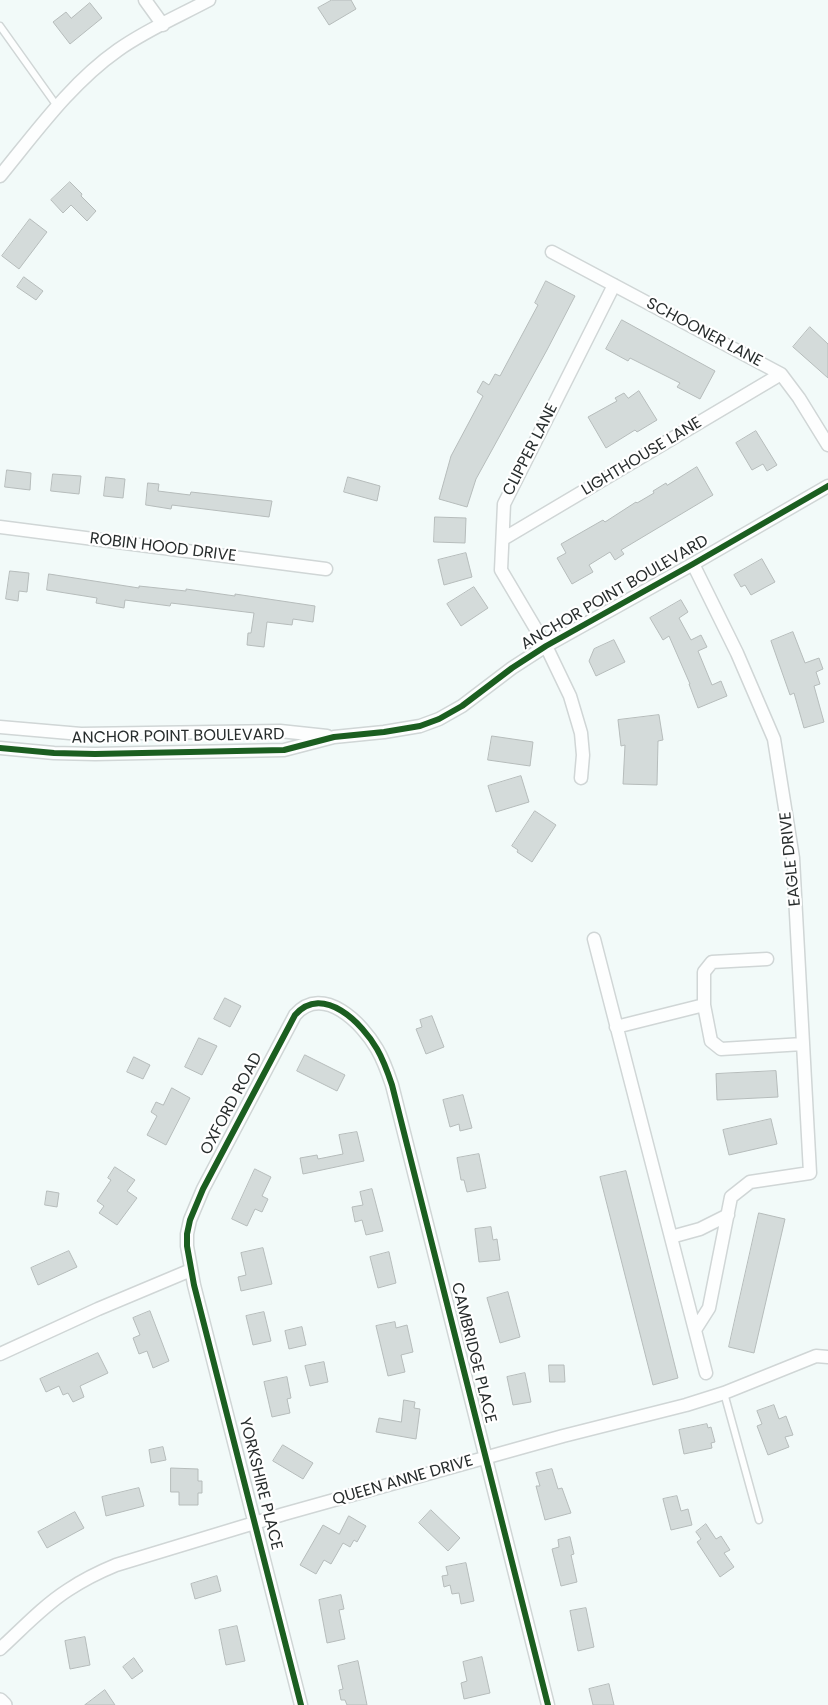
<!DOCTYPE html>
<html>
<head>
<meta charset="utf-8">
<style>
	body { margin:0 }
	canvas { display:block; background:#f2faf9 }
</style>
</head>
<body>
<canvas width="828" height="1705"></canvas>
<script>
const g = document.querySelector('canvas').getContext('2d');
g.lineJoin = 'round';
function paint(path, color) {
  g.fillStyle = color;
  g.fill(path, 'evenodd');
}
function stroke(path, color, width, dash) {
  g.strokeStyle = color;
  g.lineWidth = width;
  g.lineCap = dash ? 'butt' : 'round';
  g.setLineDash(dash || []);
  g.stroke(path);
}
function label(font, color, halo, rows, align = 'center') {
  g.font = font + ' Poppins,sans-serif';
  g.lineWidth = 4.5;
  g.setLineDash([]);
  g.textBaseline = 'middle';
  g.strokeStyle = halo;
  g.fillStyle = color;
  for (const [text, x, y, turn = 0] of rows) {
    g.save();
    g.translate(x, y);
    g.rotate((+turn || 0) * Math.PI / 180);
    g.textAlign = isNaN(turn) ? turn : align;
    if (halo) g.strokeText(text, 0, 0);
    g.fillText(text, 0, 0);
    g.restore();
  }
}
const building = new Path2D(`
	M332,0H351L356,9L329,25L318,8Z
	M90,3L102,18L70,44L53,22L66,12L71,18Z
	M70,182L82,194L81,196L96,211L87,221L71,205L63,213L51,200Z
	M30,219L47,232L19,269L2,256Z
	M24,277L43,291L36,300L17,287Z
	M546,281L575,296L547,350L476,479L467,507L439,499L451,456L483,396L477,392L483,381L489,385L495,374L500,376L538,305L535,303Z
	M622,320L715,371L700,399L677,387L680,383L630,358L628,361L606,349Z
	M810,327L828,344V378L793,347Z
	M639,391L657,420L637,432L635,430L606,448L588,417L617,401L615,398L624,393L628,398Z
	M756,431L777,465L767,471L763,464L752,470L736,443Z
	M697,467L713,495L621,550L624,554L615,560L610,552L589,565L593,572L572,584L557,558L566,553L561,544L603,520L605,522L636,502L637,503L654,493L653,491L666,483L667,485Z
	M7,470L31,473L30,490L5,487Z
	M53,474L81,476L79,494L51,491Z
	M106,477L125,479L123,498L104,496Z
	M348,477L380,486L377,501L344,492Z
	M148,483L159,484L158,491L190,495L191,492L272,501L269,517L172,505L171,509L146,505Z
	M435,517L466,518L465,543L434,542Z
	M466,553L472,577L444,585L438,560Z
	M762,559L775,582L751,595L745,585L741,587L734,575Z
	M10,571L29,573L27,592L19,591L18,601L6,599Z
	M49,574L139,588V586L186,591V589L235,596V594L315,606L313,622L293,619L292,625L267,622L264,647L247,645L248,633H251L254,613L171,603L170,606L125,600L124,608L96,603L97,598L47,590Z
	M474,587L488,608L461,626L447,604Z
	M681,600L688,612L679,618L691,640L701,635L707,647L698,651L712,685L721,681L727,696L698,708L689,684H690L669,636L663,640L650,618Z
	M793,632L805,663L819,658L823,669L816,672L820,684L814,686L824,722L804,728L794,693L790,695L771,641Z
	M614,640L625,662L596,676L589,661L594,649Z
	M659,715L663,740L658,741L657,785L623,784L625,745L621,746L618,720Z
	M492,736L533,742L530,766L488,760Z
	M521,776L529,802L496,812L488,786Z
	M535,811L556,825L532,862L517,852L518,850L512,846Z
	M225,998L241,1006L230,1027L214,1019Z
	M432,1016L444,1047L426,1054L416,1029L422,1027L420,1020Z
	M199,1038L217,1046L202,1075L185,1067Z
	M305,1055L345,1075L337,1091L297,1071Z
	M134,1057L150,1065L143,1079L127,1072Z
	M776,1071L778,1097L717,1100L716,1074Z
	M172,1088L190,1098L166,1145L147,1135L157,1116L151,1112L156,1102L163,1105Z
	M463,1095L472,1128L460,1131L459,1124L450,1127L443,1100Z
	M771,1119L777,1144L729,1155L723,1130Z
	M357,1132L364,1161L303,1174L300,1158L317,1155L318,1159L343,1154L339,1135Z
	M479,1154L486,1188L467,1192L464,1180H461L457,1158Z
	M115,1167L135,1180L127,1191L137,1198L117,1225L99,1213L104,1206L97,1201L111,1180L108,1178Z
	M255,1169L271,1177L262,1196L268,1199L262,1212L255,1209L247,1226L232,1219Z
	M626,1171L678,1378L653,1385L600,1177Z
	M372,1189L383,1231L366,1235L362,1220L355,1222L352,1207L363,1205L360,1192Z
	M47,1191L59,1193L57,1207L45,1205Z
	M759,1213L785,1219L754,1353L729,1347Z
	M491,1227L493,1240L497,1239L500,1260L479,1262L475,1229Z
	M263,1248L272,1284L241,1291L238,1277L246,1275L241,1253Z
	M69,1251L77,1267L38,1285L31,1268Z
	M389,1252L396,1283L378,1288L370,1257Z
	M508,1292L520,1337L500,1343L487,1298Z
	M150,1311L169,1361L153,1368L147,1351L139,1354L133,1338L140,1335L133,1318Z
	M264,1312L271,1341L253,1345L246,1316Z
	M395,1322L396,1328L407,1325L413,1352L401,1355L405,1372L388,1376L376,1326Z
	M302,1327L306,1345L289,1349L285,1331Z
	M98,1353L108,1373L80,1386L84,1397L73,1402L68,1393L63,1395L59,1386L46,1392L40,1379Z
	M324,1362L328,1382L310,1386L305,1366Z
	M549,1365H564L565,1382H550Z
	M525,1373L531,1402L513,1405L507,1377Z
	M287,1377L291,1398L287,1399L290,1413L272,1417L264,1382Z
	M404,1400L415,1402L414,1408L420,1409L416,1439L376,1432L379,1418L401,1422Z
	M774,1405L779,1419L786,1416L793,1435L785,1437L789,1447L768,1455L757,1426L762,1424L757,1411Z
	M707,1424L708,1428L711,1427L715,1442L711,1443L712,1448L684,1454L679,1430Z
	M283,1445L313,1463L303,1479L273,1461Z
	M163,1447L166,1460L151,1463L149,1450Z
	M171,1468L198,1469V1481H202V1493H198V1505H179V1492H171Z
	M552,1469L558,1489L562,1488L571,1513L545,1520L536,1486H540L536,1473Z
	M139,1488L144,1506L106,1516L102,1497Z
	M677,1496L681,1511L688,1509L692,1525L671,1530L663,1499Z
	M431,1510L460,1538L448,1551L419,1523Z
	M75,1512L84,1528L47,1548L38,1532Z
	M349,1516L366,1526L357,1542L354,1540L350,1547L343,1543L331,1564L324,1560L316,1574L300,1565L323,1525L339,1534Z
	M706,1524L716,1539L721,1536L730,1550L724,1553L734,1567L720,1577L697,1542L701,1539L696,1532Z
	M570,1537L574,1554L571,1555L577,1582L561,1586L552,1549L559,1547L558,1540Z
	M466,1563L474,1601L461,1604L459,1593L452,1594L450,1585L444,1587L442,1576L448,1575L446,1567Z
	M217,1576L221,1591L195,1599L191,1584Z
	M341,1595L344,1609L339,1610L345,1639L327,1643L319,1600Z
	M586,1608L594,1647L578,1651L570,1611Z
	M237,1626L245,1661L226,1665L219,1630Z
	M85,1637L90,1665L70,1669L65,1641Z
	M482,1657L490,1693L464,1699L461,1683L467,1681L463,1662Z
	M134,1658L143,1671L132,1679L123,1667Z
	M358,1661L367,1705H347L345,1700H341L339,1690L343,1689L338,1666Z
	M609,1684L614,1705H593L589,1689Z
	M105,1690L115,1705H85Z`);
const service = new Path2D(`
	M0,26L57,106
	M724,1393L759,1520`);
const minor = new Path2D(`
	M145,0L163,25
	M0,176C36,132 71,83 118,50C146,30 179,16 209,0
	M552,252L781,374L799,398L828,445
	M0,527L326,569
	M503,539L781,374
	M693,564L737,653L774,739L793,858L810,1173L750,1182L731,1197L709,1308L695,1330
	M0,727L81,734L280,731L327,736
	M0,748L54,753L95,754L284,750L334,737L384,732L420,726L439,719L462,706L512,668L546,646L693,564L828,486
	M581,778L583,755L581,733L570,696L546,646L501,570L504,504L614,285
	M594,939L706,1373
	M767,959L712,962L704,972V1005L711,1041L721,1049L803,1044
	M616,1027L704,1005
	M671,1237L700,1229L728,1215
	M0,1354L98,1309L191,1270
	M0,1649C22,1629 43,1606 68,1590C83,1580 99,1572 116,1565L284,1514L563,1436L686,1405L724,1393L816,1356L828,1357
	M301,1705L194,1285L187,1246V1234L190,1220L203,1189L295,1015C323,983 363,1024 377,1049C384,1061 388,1073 392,1085L548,1705`);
const tertiary = new Path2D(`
	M0,1701L4,1705`);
const cycleway = new Path2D(`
	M0,748L54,753L95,754L284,750L334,737L384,732L420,726L439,719L462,706L512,668L546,646L693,564L828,486
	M301,1705L194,1285L187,1246V1234L190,1220L203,1189L295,1015C323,983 363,1024 377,1049C384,1061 388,1073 392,1085L548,1705`);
const streetNames = [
	["SCHOONER LANE",704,333,28],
	["CLIPPER LANE",531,450,-63],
	["LIGHTHOUSE LANE",642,457,-31],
	["ROBIN HOOD DRIVE",163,548,7],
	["ANCHOR POINT BOULEVARD",615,593,-30],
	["ANCHOR POINT BOULEVARD",178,737,-1],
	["EAGLE DRIVE",791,859,-96],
	["OXFORD ROAD",232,1104,-62],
	["CAMBRIDGE PLACE",473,1353,76],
	["QUEEN ANNE DRIVE",403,1481,-16],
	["YORKSHIRE PLACE",260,1484,76]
];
paint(building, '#d4dbda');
stroke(building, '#b6bcbb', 1);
stroke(service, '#d0d6d6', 9);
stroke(minor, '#d0d6d6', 15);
stroke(tertiary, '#d0d6d6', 18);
stroke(service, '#fdfefe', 6);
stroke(minor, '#fdfefe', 12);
stroke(tertiary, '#fdfefe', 15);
stroke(cycleway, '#1b5e20', 6);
label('16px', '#282d2d', '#fff', streetNames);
</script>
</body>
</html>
